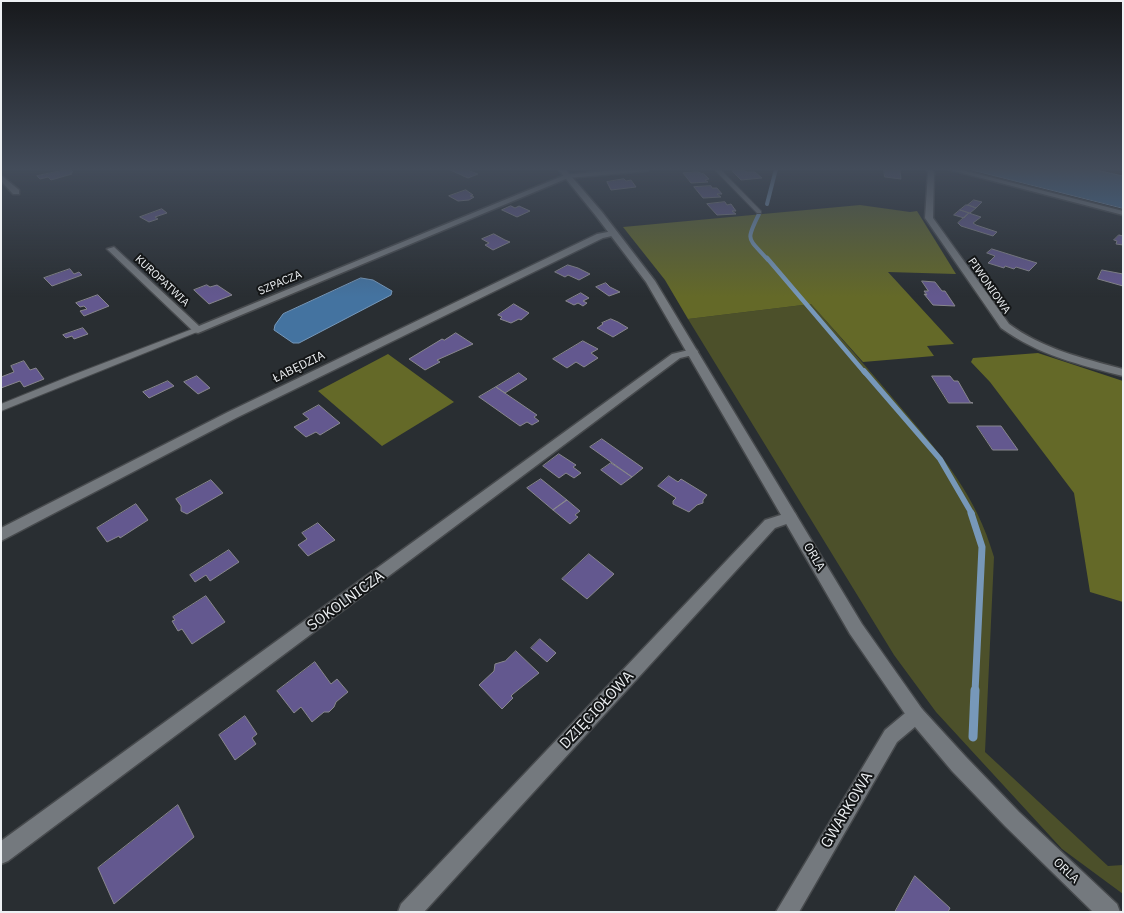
<!DOCTYPE html>
<html>
<head>
<meta charset="utf-8">
<style>
	body { margin:0 }
	#map { position:relative; width:1124px; height:913px; overflow:hidden; background:#292e32; font-family:"IBM Plex Sans",sans-serif }
	canvas { display:block }
	.frame { position:absolute; inset:0; border:2px solid #edf0f3; pointer-events:none }
</style>
</head>
<body>
<div id="map">
<canvas width="1124" height="913"></canvas>
<div class="frame"></div>
</div>
<script>
const g = document.querySelector('canvas').getContext('2d');
g.lineJoin = 'round';
function paint(path, color) {
  g.fillStyle = color;
  g.fill(path, 'evenodd');
}
function stroke(path, color, width, dash) {
  g.strokeStyle = color;
  g.lineWidth = width;
  g.lineCap = dash ? 'butt' : 'round';
  g.setLineDash(dash || []);
  g.stroke(path);
}
function label(font, color, halo, rows, align = 'center') {
  g.font = font + ' "IBM Plex Sans",sans-serif';
  g.lineWidth = 4;
  g.setLineDash([]);
  g.textBaseline = 'middle';
  g.strokeStyle = halo;
  g.fillStyle = color;
  for (const [text, x, y, turn = 0] of rows) {
    g.save();
    g.translate(x, y);
    g.rotate((+turn || 0) * Math.PI / 180);
    g.textAlign = isNaN(turn) ? turn : align;
    if (halo) g.strokeText(text, 0, 0);
    g.fillText(text, 0, 0);
    g.restore();
  }
}
const green = new Path2D(`
	M811,304C842,339 873,374 903,410C943,457 976,495 994,557L985,752L1108,866L1123,865V894L1062,849L936,712L894,655L688,319Z`);
const forest = new Path2D(`
	M860,205L910,212L917,211L956,274L888,272L954,344L927,346L934,356L863,362L811,304L688,319L665,280L623,227Z
	M1038,353L1123,381V602L1090,592L1074,493L990,382L971,362L973,358Z
	M388,354L454,402L382,446L318,391Z`);
const water = new Path2D(`
	M968,169H1092L1123,176V208Z
	M361,278L373,280L392,291L391,295L299,343H293L274,330L275,325L283,314Z`);
const streamFar4 = new Path2D(`
	M767,204L776,169
	M759,214C745,242 748,237 768,260`);
const streamFar3 = new Path2D(`
	M767,258L865,373`);
const streamFar2 = new Path2D(`
	M864,371L940,459L972,514`);
const streamFar1 = new Path2D(`
	M971,513L982,547L975,692`);
const stream = new Path2D(`
	M973,737L975,690`);
const building = new Path2D(`
	M70,169L73,172L70,173L72,174L51,180L48,177L40,179L37,176Z
	M454,169H465L478,174L468,178L450,170Z
	M884,169L900,170L901,179L885,177Z
	M744,170L747,172H755L762,178L741,180L732,171Z
	M698,172L704,174L709,179L705,180L708,182L691,183L683,173Z
	M624,179L626,181L631,180L636,187L611,190L607,182Z
	M711,186L712,188H717L722,194H717L721,197L703,198L694,187Z
	M466,190L473,195L470,196L474,197L469,200L458,201L449,196Z
	M974,200L982,202L976,208L968,205Z
	M725,202L727,205L731,204L736,211H732L736,214L717,215L707,204Z
	M966,205H968L976,208L970,213L960,210Z
	M511,206L515,208L519,206L530,211L517,217L502,210Z
	M162,209L167,213L155,217L158,219L149,222L140,217Z
	M960,210L969,213L964,218L954,215Z
	M969,213L981,217L973,223L976,225L997,232L993,236L961,226L958,223Z
	M494,234L505,240L510,242L493,250L485,245L489,243L482,239Z
	M1119,235L1123,236V245L1116,244L1117,241L1114,240Z
	M992,249L1037,263L1029,271L1016,267L1014,269L1005,266L1004,268L988,263L995,256L987,253Z
	M568,265L578,268L590,274L579,280L568,275L565,277L555,272Z
	M70,269L74,274L79,272L82,275L52,286L44,278Z
	M1102,270L1123,274V286L1098,279Z
	M922,281L935,282L942,291H945L955,306L933,305L924,294L927,295L924,291H928Z
	M606,283L610,287L620,292L609,296L596,287Z
	M207,285L210,287L217,285L232,295L209,304L194,290Z
	M581,293L589,298L583,301L587,303L583,306L578,303L574,305L566,301Z
	M98,295L109,306L84,316L80,311L87,309L84,306L80,307L76,303Z
	M514,304L529,313L521,320L519,319L511,323L500,319L502,317L498,315Z
	M611,319L618,322L628,328L613,337L597,328L603,324L602,323Z
	M83,328L88,334L74,339L72,336L66,338L63,335Z
	M456,333L473,344L437,360L440,362L425,370L409,359L442,339L444,340Z
	M583,341L598,349L591,353L598,358L584,367L576,362L567,368L553,359Z
	M24,361L30,370L36,368L44,379L24,387L20,381L1,388V377L14,372L11,366Z
	M519,373L527,379L505,393L496,387Z
	M197,376L210,388L198,394L184,382Z
	M932,376H950L954,381H958L970,402L973,403H949Z
	M168,381L174,386L149,398L143,392Z
	M496,387L537,415L534,417L539,421L532,425L527,422L520,426L479,397Z
	M319,405L340,423L320,435L316,432L306,437L294,427L309,419L303,414Z
	M977,426H1001L1018,450H993Z
	M602,439L643,468L632,477L590,447Z
	M559,454L576,465L573,467L581,473L574,478L566,473L559,478L543,466Z
	M611,463L632,477L621,485L601,470Z
	M669,476L678,482L681,479L707,495L703,500V503L697,505L689,512L673,504V501L676,498L658,486Z
	M541,479L567,500L553,510L527,488Z
	M211,480L223,493L187,514L181,511V506L176,499Z
	M567,500L580,511L575,515L578,517L570,524L553,510Z
	M136,504L148,520L120,538L119,536L107,542L97,528Z
	M318,523L335,540L308,556L298,545L307,539L302,533Z
	M229,550L239,562L210,581L206,575L195,582L190,575Z
	M589,554L614,574L587,599L562,579Z
	M206,596L225,622L192,644L182,629L178,631L172,621L175,620L173,617Z
	M540,639L556,653L547,662L531,648Z
	M516,651L539,673L513,694L511,696L513,698L502,709L479,685L494,671L495,664L505,661Z
	M315,662L331,684L337,679L348,692L336,702L334,707L329,712H324L312,722L301,707L294,713L277,691Z
	M245,716L257,734L252,738L256,744L235,760L219,735Z
	M178,805L194,837L114,904L98,868Z
	M915,876L950,908L948,912H895Z`);
const lane = new Path2D(`
	M714,169H720L761,211V213H757Z
	M195,328H201L202,330L1,411V404L70,376Z`);
const street = new Path2D(`
	M624,169H650L647,171L568,178L198,333L194,332L107,249L114,247L199,326L565,175Z
	M926,169H932L934,172L933,218L1009,324C1043,349 1082,358 1123,369V376C1080,365 1038,355 1001,328L925,218L928,172Z
	M947,169H958L1123,211V215Z
	M1,175L19,190V194H13L1,181Z
	M613,231L617,233L616,235L603,238L236,418L1,541V528L228,412L597,234Z
	M693,349L697,350L698,352L697,354L680,358L8,861L1,864V841L672,354Z
	M790,512L795,513L797,517L795,521L775,528L424,912H398L401,904L765,520Z
	M916,706L922,709L925,715L922,721L897,742L799,912H776L885,730L910,709Z`);
const secondary = new Path2D(`
	M558,169H565L602,212L655,281L862,624L922,709L966,757L1019,812L1117,904L1120,912H1093L1005,826L952,771L910,721L850,634L646,282L596,216Z`);
const farStreetnames = [
	["KUROPATWIA",162,281,43],
	["SZPACZA",280,283,-23],
	["PIWONIOWA",989,286,55]
];
const streetNames = [
	["ŁABĘDZIA",299,367,-26],
	["ORLA",814,557,60],
	["ORLA",1066,871,44]
];
const nearStreetnames = [
	["SOKOLNICZA",346,601,-36],
	["DZIĘCIOŁOWA",597,710,-47],
	["GWARKOWA",847,810,-59]
];
paint(green, '#4c502a');
paint(forest, '#646928');
paint(water, '#4473a0');
stroke(water, '#7798b9', 1);
stroke(streamFar4, '#7798b9', 4);
stroke(streamFar3, '#7798b9', 4.5);
stroke(streamFar2, '#7798b9', 5.5);
stroke(streamFar1, '#7798b9', 7);
stroke(stream, '#7798b9', 9);
paint(building, '#63588f');
stroke(building, '#88878d', 1);
stroke(lane, '#474a4d', 2);
stroke(street, '#474a4d', 3);
stroke(secondary, '#474a4d', 3);
paint(lane, '#74797e');
paint(street, '#74797e');
paint(secondary, '#74797e');
const sky = g.createLinearGradient(0, 0, 0, 297);
sky.addColorStop(0, '#17191c');
sky.addColorStop(0.57, '#434c5a');
sky.addColorStop(1, '#434c5a00');
g.fillStyle = sky;
g.fillRect(0, 0, 1124, 297);
label('11px', '#edf0f3', '#141617', farStreetnames);
label('12px', '#edf0f3', '#141617', streetNames);
label('15px', '#edf0f3', '#141617', nearStreetnames);
</script>
</body>
</html>
